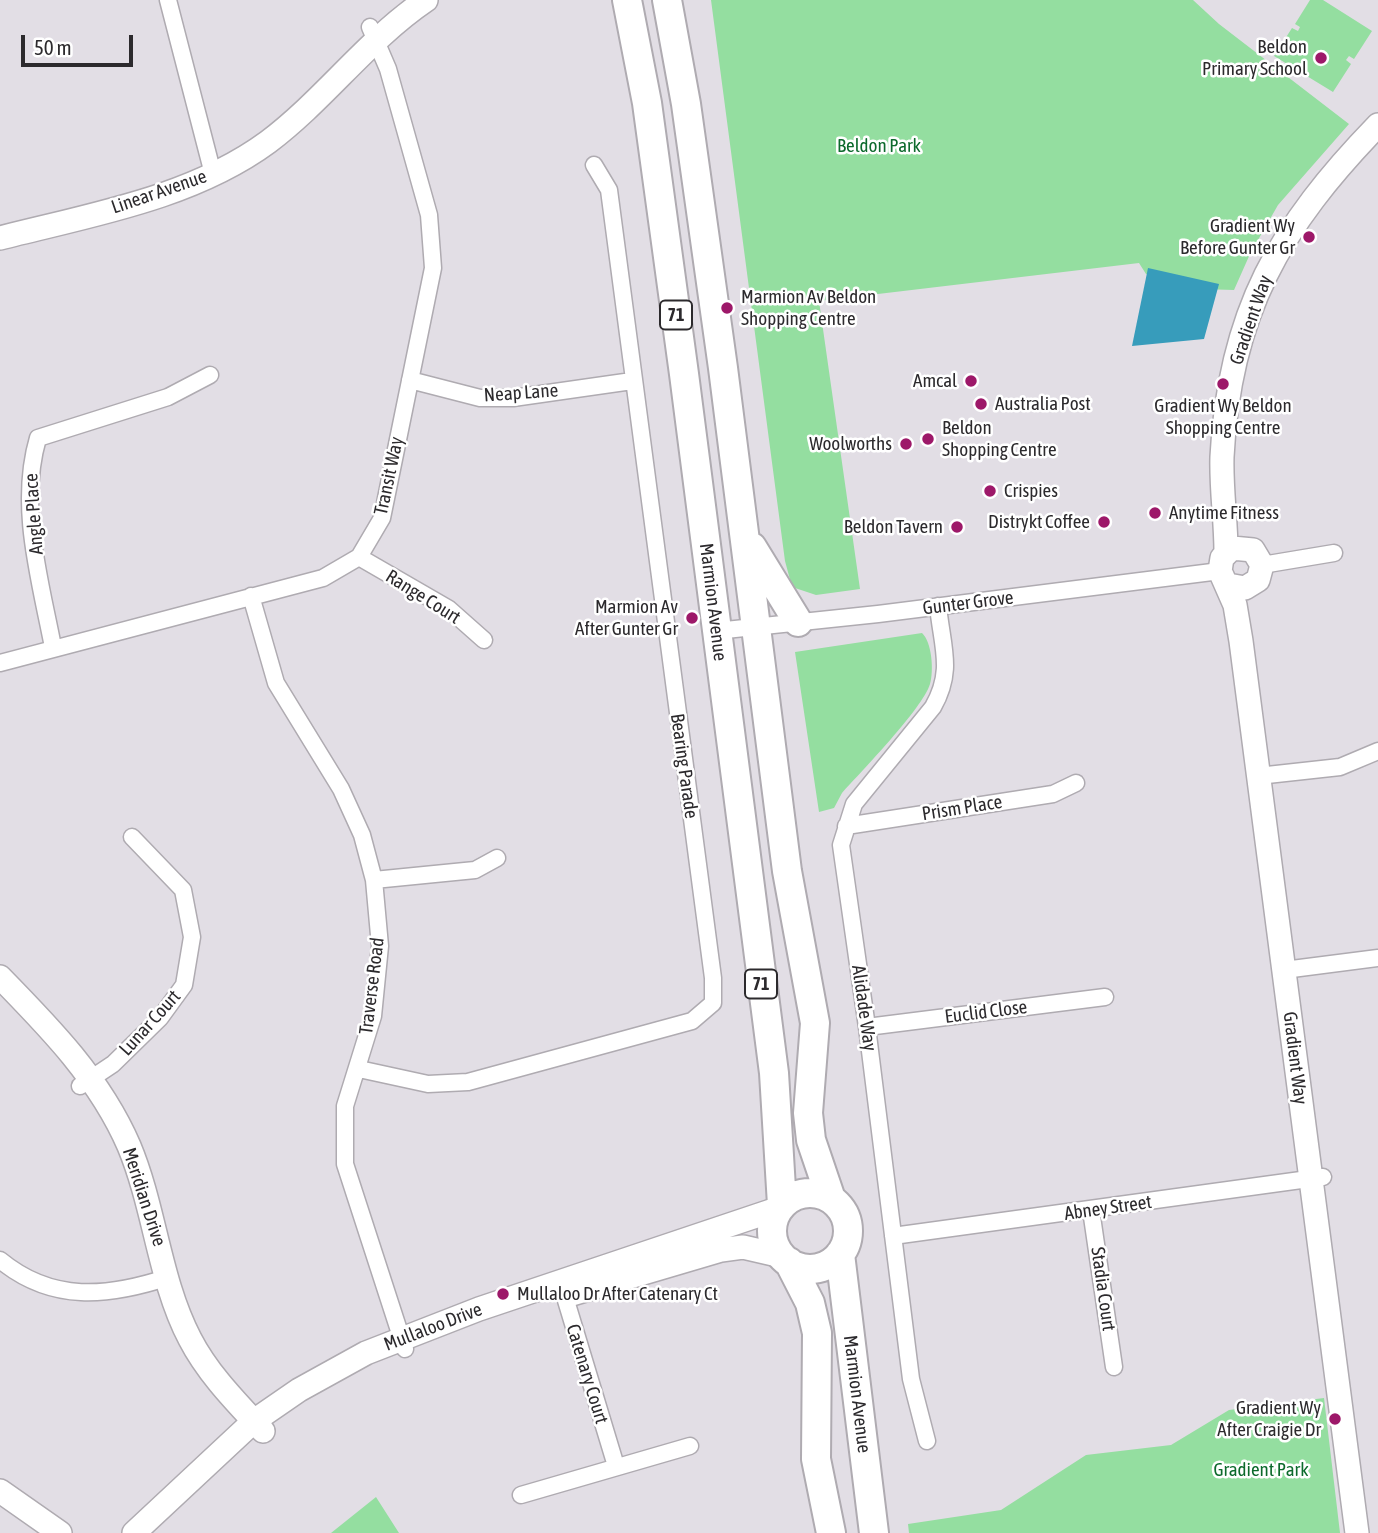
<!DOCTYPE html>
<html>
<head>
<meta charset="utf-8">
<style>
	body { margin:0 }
	#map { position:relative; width:1378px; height:1533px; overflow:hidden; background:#e2dee5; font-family:"Asap Condensed",sans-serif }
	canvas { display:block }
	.scale { position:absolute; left:21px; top:35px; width:112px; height:32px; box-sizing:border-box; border:4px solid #2c2a2d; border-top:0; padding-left:9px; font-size:21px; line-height:24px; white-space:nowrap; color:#2c2a2d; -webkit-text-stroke:5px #fff; paint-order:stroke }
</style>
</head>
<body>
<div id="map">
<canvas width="1378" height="1533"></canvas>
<div class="scale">50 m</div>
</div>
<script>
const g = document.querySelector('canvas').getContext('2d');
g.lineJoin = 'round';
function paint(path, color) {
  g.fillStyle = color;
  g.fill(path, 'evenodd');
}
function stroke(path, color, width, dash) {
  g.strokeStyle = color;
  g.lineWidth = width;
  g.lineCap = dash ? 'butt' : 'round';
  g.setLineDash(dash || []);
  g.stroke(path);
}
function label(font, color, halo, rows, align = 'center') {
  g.font = font + ' "Asap Condensed",sans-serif';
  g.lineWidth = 5;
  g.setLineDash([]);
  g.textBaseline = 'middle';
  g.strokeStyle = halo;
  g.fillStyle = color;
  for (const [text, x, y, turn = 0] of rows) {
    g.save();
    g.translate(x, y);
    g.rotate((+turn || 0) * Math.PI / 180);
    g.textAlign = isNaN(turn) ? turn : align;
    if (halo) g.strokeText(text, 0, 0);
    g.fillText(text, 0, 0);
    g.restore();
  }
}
const green = new Path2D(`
	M711,0H1193L1219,24L1349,124L1278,205L1250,254L1234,290L1200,289L1146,274L1139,263L819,301L860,589L816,595L792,587L785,561Z
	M1310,0H1323L1372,31L1354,59L1349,56L1346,60L1351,64L1333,92L1274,56L1292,28L1298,31L1300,27L1295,24Z
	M922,633C932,642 934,671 930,684C923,708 861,772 842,793L834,808L819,812L795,652Z
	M1324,1398L1340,1533H909L908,1524L1001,1510L1086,1455L1171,1445L1229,1410Z
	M376,1497L399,1533H331Z`);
const water = new Path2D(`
	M1148,268L1219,284L1204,339L1132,346Z`);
const street = new Path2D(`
	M168,0L213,174
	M410,380L480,398H513L632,381
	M359,557L449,609L484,640
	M1262,565L1334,553
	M251,596L276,683L341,789L362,835L374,880L380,946L373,1016L345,1106V1164L405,1349
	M716,631L878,614L1220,571
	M53,647C40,579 18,506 38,438L168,397L210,375
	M0,663L323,578L359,557L382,518L433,268L429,215L388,69L370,27
	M1258,776L1340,767L1378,751
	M846,826L1053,794L1076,783
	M374,880L475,870L497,858
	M1284,970L1378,958
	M867,1027L1105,997
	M359,1069L428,1084L468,1082L692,1021L713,1003V978L609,190L594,165
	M80,1086L113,1064L160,1018L184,985L192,937L183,890L132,837
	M1091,1210L1114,1367
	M893,1236L1323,1177
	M0,1260C52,1303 108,1297 169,1277
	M561,1284L616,1466
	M927,1441L911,1379L867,1027L841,845L854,804L933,707C954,670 942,647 938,606
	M521,1495L690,1446`);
const secondary = new Path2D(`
	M0,238C90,215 192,198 268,142C325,99 367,40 426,0
	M1226,552C1226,520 1221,489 1222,457C1229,313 1280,226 1378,125
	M1228,585L1245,588L1258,580L1262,565L1253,550L1232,548L1222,558L1220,571L1235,605L1241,641L1357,1533
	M0,977C50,1028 100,1079 129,1146C155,1208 159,1280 190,1339C208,1374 237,1403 263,1431
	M572,1294L721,1250L743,1247L782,1256
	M0,1491L60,1533
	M134,1533L254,1421L299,1390L366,1353L479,1309L780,1208`);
const highway = new Path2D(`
	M627,0L647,103L684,374L774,1073L782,1205
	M667,0L686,104L723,368L787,871L815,1023L808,1113L811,1140L831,1199
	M752,547L798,622
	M772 1231a38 38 0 1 1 76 0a38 38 0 1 1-76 0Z
	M840,1254L874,1533
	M789,1262L810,1303L817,1333L816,1459L831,1533`);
const markers = [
	[1321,58,7,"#9d1869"],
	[1309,237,7,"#9d1869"],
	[727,308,7,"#9d1869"],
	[971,381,7,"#9d1869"],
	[1223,384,7,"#9d1869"],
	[981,404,7,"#9d1869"],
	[928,439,7,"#9d1869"],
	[906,444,7,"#9d1869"],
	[990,491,7,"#9d1869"],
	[1155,513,7,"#9d1869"],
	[1104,522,7,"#9d1869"],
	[957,527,7,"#9d1869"],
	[692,618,7,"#9d1869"],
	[503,1294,7,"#9d1869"],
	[1335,1419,7,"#9d1869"]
];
const shields = [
	[676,315,32],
	[761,984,32]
];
const shieldNames = [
	["71",676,315],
	["71",761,984]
];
const poiNames = [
	["Beldon",1307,47],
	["Primary School",1307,69],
	["Gradient Wy",1295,226],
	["Before Gunter Gr",1295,248],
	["Marmion Av Beldon",741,297,"left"],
	["Shopping Centre",741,319,"left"],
	["Amcal",957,381],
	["Australia Post",995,404,"left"],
	["Gradient Wy Beldon",1223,406,"center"],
	["Shopping Centre",1223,428,"center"],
	["Beldon",942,428,"left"],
	["Shopping Centre",942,450,"left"],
	["Woolworths",892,444],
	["Crispies",1004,491,"left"],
	["Anytime Fitness",1169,513,"left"],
	["Distrykt Coffee",1090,522],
	["Beldon Tavern",943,527],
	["Marmion Av",678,607],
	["After Gunter Gr",678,629],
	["Mullaloo Dr After Catenary Ct",517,1294,"left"],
	["Gradient Wy",1321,1408],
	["After Craigie Dr",1321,1430]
];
const parkNames = [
	["Beldon Park",879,146],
	["Gradient Park",1261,1470]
];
const streetNames = [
	["Linear Avenue",159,192,-19],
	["Gradient Way",1251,320,-71],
	["Neap Lane",521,393,-4],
	["Transit Way",389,476,-78],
	["Angle Place",34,514,-94],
	["Range Court",423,597,32],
	["Marmion Avenue",713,602,83],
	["Gunter Grove",968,603,-7],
	["Bearing Parade",684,766,82],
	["Prism Place",962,808,-9],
	["Traverse Road",372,986,-83],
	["Alidade Way",864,1008,82],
	["Euclid Close",986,1012,-7],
	["Lunar Court",150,1023,-48],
	["Gradient Way",1295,1058,83],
	["Meridian Drive",144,1197,72],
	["Abney Street",1108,1208,-8],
	["Stadia Court",1103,1289,82],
	["Mullaloo Drive",433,1327,-21],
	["Catenary Court",587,1374,73],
	["Marmion Avenue",857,1394,83]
];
paint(green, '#94dea0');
paint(water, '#379cbb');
stroke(street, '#afabb1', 19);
stroke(secondary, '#afabb1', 26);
stroke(highway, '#afabb1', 32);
stroke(street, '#fff', 16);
stroke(secondary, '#fff', 23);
stroke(highway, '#fff', 28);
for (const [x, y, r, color] of markers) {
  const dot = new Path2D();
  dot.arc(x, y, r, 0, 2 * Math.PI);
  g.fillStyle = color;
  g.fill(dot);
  stroke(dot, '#fff', 2.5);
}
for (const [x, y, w] of shields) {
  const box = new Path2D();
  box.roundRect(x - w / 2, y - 14.5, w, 29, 5);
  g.fillStyle = '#fff';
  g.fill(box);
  stroke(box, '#2c2a2d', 2);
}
label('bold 18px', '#2c2a2d', null, shieldNames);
label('19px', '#2c2a2d', '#fff', poiNames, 'right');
label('19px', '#0c6a2c', '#fff', parkNames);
label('19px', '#2c2a2d', '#fff', streetNames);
</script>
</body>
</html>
